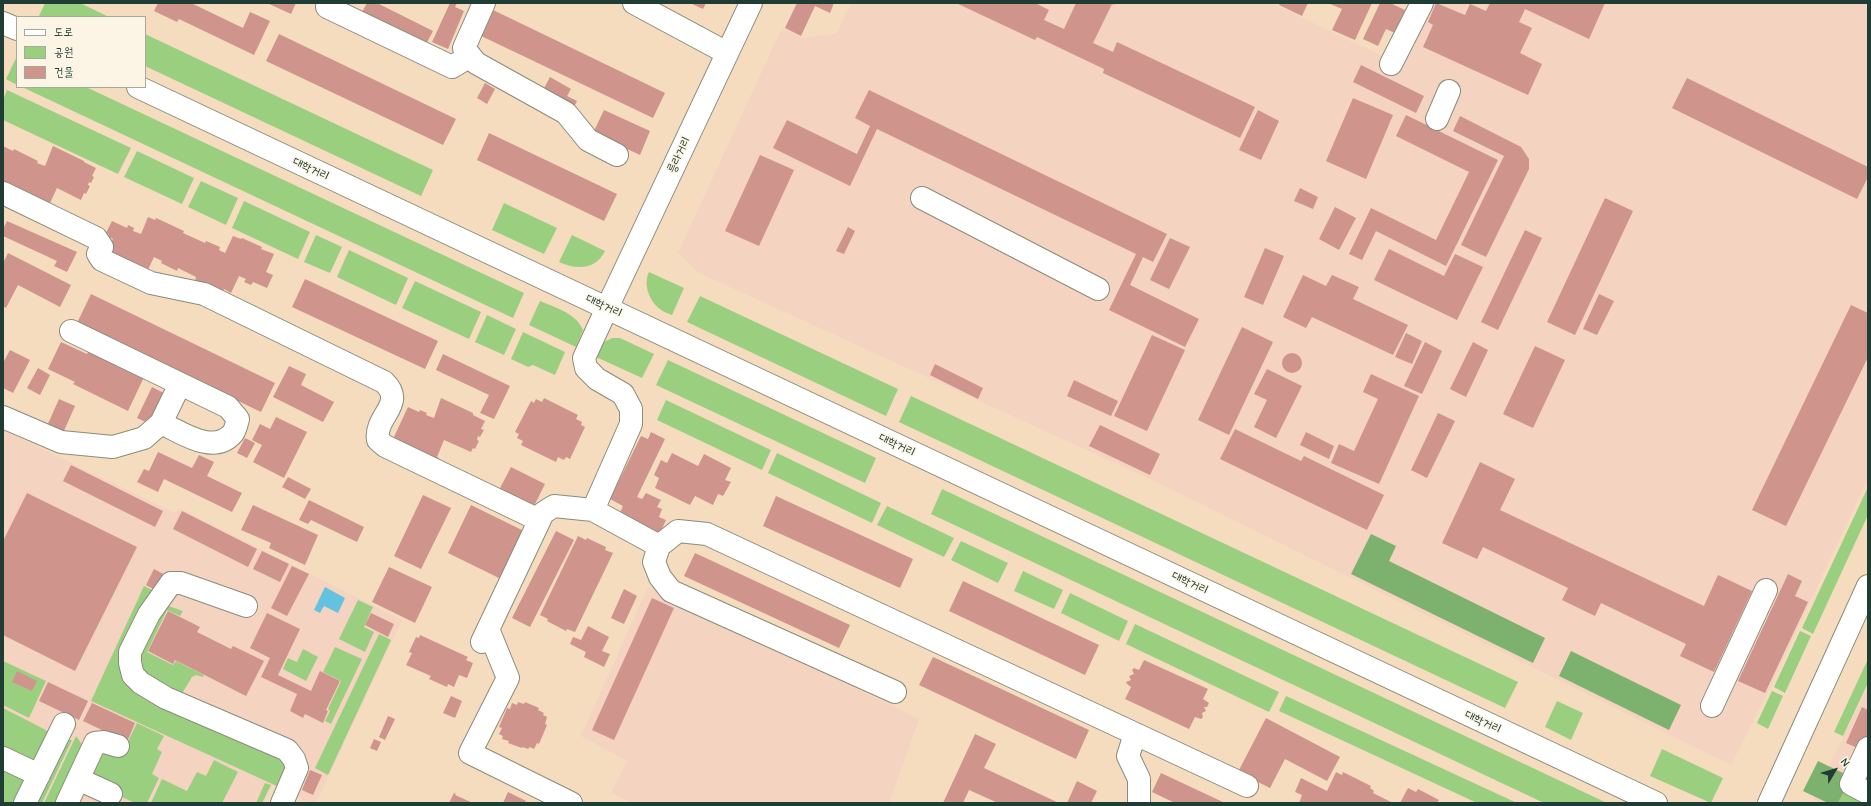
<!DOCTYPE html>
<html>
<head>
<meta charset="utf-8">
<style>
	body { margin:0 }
	#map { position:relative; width:1871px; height:806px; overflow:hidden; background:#f5dcbf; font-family:"Comic Neue","Poor Story",sans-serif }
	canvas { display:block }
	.frame { position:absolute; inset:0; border:4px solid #1f3d34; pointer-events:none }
	.legend { position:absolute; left:16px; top:16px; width:130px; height:72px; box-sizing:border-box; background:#fcf5e5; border:1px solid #a4ab9e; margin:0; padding:5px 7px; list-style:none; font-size:12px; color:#1f3d34 }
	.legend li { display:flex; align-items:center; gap:8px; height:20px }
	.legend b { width:20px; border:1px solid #a4ab9e }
	.north { position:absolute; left:1815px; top:750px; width:40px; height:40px; -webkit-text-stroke:3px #fcf5e5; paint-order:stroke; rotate:52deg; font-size:11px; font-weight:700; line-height:16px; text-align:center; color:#1f3d34 }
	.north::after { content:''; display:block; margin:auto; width:14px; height:18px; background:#1f3d34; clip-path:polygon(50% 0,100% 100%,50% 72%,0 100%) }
</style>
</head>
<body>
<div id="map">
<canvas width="1871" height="806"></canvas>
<div class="frame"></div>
<ul class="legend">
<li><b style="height:5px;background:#fff"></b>도로</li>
<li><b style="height:11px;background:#9bcf80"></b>공원</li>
<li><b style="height:11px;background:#cf948c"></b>건물</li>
</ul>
<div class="north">N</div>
</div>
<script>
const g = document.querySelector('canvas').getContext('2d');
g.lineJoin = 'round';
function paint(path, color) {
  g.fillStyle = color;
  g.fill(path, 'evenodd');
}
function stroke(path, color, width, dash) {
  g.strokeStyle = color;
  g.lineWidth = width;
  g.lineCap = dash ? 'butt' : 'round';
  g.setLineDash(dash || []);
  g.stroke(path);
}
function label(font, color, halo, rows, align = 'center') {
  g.font = font + ' "Comic Neue","Poor Story",sans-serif';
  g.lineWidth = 3;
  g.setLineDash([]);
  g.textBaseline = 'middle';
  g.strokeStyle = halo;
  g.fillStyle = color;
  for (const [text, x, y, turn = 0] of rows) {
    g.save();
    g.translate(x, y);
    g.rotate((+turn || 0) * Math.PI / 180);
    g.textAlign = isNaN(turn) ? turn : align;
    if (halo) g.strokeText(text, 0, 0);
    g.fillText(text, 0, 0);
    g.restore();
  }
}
const built = new Path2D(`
	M851,3H1272L1386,58L1413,3H1868V478L1767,694L1731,765L1150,479L697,272L678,253L782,28L802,38L837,33Z
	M3,430L175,513L179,508L402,620L316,803H310L273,785L264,803H3Z
	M648,587L919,719L889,803H632L611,793L627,761L581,736Z
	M1868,686V803H1823L1813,799Z`);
const green = new Path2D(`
	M45,3H80L109,17H41L39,16Z
	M145,34L433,170L421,196L145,66Z
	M17,56V85L6,79Z
	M22,87H86L524,293L513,318Z
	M7,90L131,148L118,174L3,120V100Z
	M137,151L194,178L182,204L124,177Z
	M201,181L238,198L226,225L188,207Z
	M244,201L310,232L298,259L232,228Z
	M504,203L557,228L544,254L492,230Z
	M316,235L342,247L330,273L304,262Z
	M572,235L605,251C596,270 576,270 559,262Z
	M349,250L408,278L396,305L337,277Z
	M649,272L684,288L672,315C668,313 663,312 660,309C649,301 643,284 649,272Z
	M415,281L481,312L469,339L402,308Z
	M700,296L898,389L886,416L687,322Z
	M540,301C556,308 576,313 583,330L576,347L529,325Z
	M487,315L516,329L504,355L475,342Z
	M523,332L565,352L555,375L533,365L528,367L511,359Z
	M612,338H620L654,354L642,378L596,357L604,342Z
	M668,360L876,458L865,483L656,385Z
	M911,396L1518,682L1505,708L899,422Z
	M666,400L771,450L762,470L657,420Z
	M777,453L881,503L872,523L768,473Z
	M1868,487V515L1813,634L1802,628Z
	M942,489L1607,803H1544L931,514Z
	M887,506L954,538L944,557L877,525Z
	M961,541L1008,563L998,583L951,560Z
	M1023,571L1063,590L1054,609L1014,591Z
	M144,586L156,592L127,668L281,755L288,765L281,788L91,701Z
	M1070,593L1128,621L1119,641L1061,613Z
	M358,600L373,607L364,627L374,632L365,652L339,639Z
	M166,605L183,611L180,616L167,610L147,652L173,665L176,661L204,675L203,677L196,675L192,677L181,695L136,668L157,611Z
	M1135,624L1279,692L1269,712L1126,644Z
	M1800,631L1811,636L1785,693L1774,687Z
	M379,634L391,640L328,775L315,768Z
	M335,647L362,659L331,724L325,721L330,711L328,709L341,681L323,672Z
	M303,649L318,657L306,681L283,669L288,658L297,662Z
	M1868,659V683L1843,736L1834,732Z
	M3,661L46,681L29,718L3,705Z
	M1772,691L1783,696L1768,729L1757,723Z
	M1286,696L1517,803H1477L1279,711Z
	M1557,701L1583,713L1571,740L1545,727Z
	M3,708L46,730L49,734L38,763L3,753Z
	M137,723L164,736L157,749L162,752L152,774L159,778L147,803H135L122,797L119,791L93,777L91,761C103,750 106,752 120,758Z
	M76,736L83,746L63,803H44Z
	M67,740H72L42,803H32Z
	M1662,749L1723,778L1711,803L1650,776Z
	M214,760L238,772L222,803H151L162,779L187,791L197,772L206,776Z
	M3,767L26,776L22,803H3Z
	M265,783L271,785L262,803H256Z
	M1845,788L1868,803H1838Z`);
const forest = new Path2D(`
	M1371,534L1396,546L1389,561L1545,638L1533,663L1351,574Z
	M1571,651L1681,705L1669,730L1559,676Z
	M1818,761L1851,777L1838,803H1828L1803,791Z`);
const water = new Path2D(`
	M325,587L345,598L338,613L324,606L320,613L314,610Z`);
const building = new Path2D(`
	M158,3H191L243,28L250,12L270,21L254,55L179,19L177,22L154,11Z
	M267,3H296L291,14Z
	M367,3H377L433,31L424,48L360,16Z
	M450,3H457L455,7L464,11L448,49L432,42Z
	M690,3H706L703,9Z
	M797,3H834L830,13L815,6L801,36L785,28Z
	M956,3H1035L1049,10L1044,20L1064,29L1076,3H1115L1114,5L1112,4L1093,43L1113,52L1117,42L1255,107L1240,138L1103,73L1104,69L1037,37L1035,40Z
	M1280,3H1308L1302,16L1279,5Z
	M1328,3H1372L1355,40L1332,30L1342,9Z
	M1380,3H1390L1405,10L1395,33L1386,29L1378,46L1363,39Z
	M1436,3L1465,15L1470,4L1486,11L1490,3H1605L1589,39L1525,9L1519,22L1532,28L1520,53L1542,64L1528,95L1423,47L1433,25L1428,22Z
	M489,8L665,93L653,118L477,34Z
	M279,34L456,119L443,145L266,61Z
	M1361,65L1424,96L1416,113L1353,82Z
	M550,77L571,89L567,96L577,101L572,111L541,94Z
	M1687,78L1868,167V177L1857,199L1672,108Z
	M485,83L495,89L487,104L477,98Z
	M869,90L1167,234L1153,262L1143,257L1130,285L1199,319L1185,347L1109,310L1136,254L877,129L850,186L773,148L787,120L857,154L870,126L855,118Z
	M1353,98L1393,115L1366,179L1326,161Z
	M604,110L650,131L640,155L593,133Z
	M1258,110L1279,121L1261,160L1239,150Z
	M1406,115L1498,160L1446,266L1376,231L1362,260L1349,254L1371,208L1436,240L1469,172L1396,136Z
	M1460,116L1521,147L1529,159V169L1486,257L1461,245L1504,156L1453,131Z
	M489,133L617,194L604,221L477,160Z
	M3,146L13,151L14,149L38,161L37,163L45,166L53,146L84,161V162L96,168L92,176L94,177L91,183L89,182L88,185L90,186L86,194L84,193L81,200L57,188L50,203L51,204L50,207L3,185Z
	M760,155L794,170L759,246L725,231Z
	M1300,188L1318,197L1313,209L1294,201Z
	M1605,198L1633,211L1575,335L1547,322Z
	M1335,207L1356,218L1339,250L1319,239Z
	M148,217L155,220L156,218L184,231L183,233L205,243L206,241L220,247L219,250L225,253L233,236L241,239L242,238L262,247L261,249L274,254L266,272L273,275L267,288L253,282L251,285L244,282L246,279L239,276L231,293L224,289L222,294L195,281L196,277L178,268L177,271L161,263L162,261L154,257L146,274L105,253L113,239L107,236L109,234L106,233L112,221L127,228L128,225L134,228L133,231L141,234Z
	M7,221L77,252L67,272L54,266L57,261L3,236V229Z
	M848,227L855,231L844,254L836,251Z
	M1525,230L1542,238L1498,330L1481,322Z
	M1170,238L1190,247L1169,289L1150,280Z
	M1265,248L1284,256L1263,305L1244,297Z
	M1389,249L1444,276L1455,254L1483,267L1457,320L1374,280Z
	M8,253L71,285L60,307L18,285L6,308L3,306V263Z
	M1303,275L1326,286L1332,275L1359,287L1353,299L1408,325L1393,355L1312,317L1306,328L1283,317Z
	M305,279L438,341L425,369L292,307Z
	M91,294L275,383L261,412L77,323Z
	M1599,294L1614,301L1597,335L1583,329Z
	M1851,305L1868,313V357L1786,526L1752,510Z
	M1242,327L1273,342L1229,435L1198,420Z
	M1406,333L1422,341L1412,364L1395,357Z
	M1152,335L1185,350L1147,431L1114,416Z
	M61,342L87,354L90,349L145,375L128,411L73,384L75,382L48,369Z
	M1425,342L1442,351L1422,394L1404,386Z
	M1473,342L1488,350L1466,397L1450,389Z
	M1535,346L1565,360L1533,428L1503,414Z
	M10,350L30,360L13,393L3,388V363Z
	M1282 363a10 10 0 1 1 20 0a10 10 0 1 1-20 0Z
	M443,354L510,386L494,419L480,413L489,395L436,370Z
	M935,364L983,388L978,399L930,375Z
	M289,366L306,374L301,385L334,402L323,422L273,397Z
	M38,368L50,375L40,395L27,388Z
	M1267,369L1302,386L1276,438L1254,427L1267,400L1254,394Z
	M1371,374L1419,396L1379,484L1331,463L1339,444L1354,451L1378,399L1363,392Z
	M1074,380L1118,401L1111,416L1067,396Z
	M152,387L164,393L150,424L137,418Z
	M441,398L473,413V415L485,421L481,429L484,430L480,437L478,436L477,440L479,441L475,449L473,448L471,452L444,440L437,457L439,458L437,461L393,439L408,407L419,412L420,410L427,413L426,415L434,418Z
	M544,398L578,415L576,419L582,422L581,425L585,427L570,459L566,457L564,460L558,457L556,462L521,445L523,441L517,438L519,434L515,432L531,401L534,403L536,399L542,402Z
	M59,399L75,406L63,433L47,426Z
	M1438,413L1455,421L1427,478L1411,470Z
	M276,417L307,432L284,478L253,462L262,445L252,440L260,424L270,429Z
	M1100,425L1160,454L1150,475L1089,446Z
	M1235,429L1301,461L1304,456L1384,495L1367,530L1220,459Z
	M651,432L665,439L637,497L642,499L646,493L661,500L657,507L662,509L659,517L666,520L659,535L619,515L623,506L610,499L641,436L648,439Z
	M1306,432L1334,446L1329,459L1300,445Z
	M245,438L255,443L247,458L237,453Z
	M158,452L192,468L199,455L214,462L207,476L242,493L232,512L164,479L158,492L137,482L144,469L149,471Z
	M672,453L698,466L704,454L731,468L725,480L731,482L723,496L718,494L713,505L695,496L690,505L655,488L659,478L654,475L661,460L667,463Z
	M1480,462L1515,479L1500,510L1704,606L1718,575L1752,591L1714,672L1680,656L1686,644L1601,603L1595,616L1562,600L1568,588L1483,547L1477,559L1442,543Z
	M71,465L163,511L155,527L63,481Z
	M511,467L545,484L533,508L499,490Z
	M288,477L311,489L305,499L282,487Z
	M27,493L137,547L75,671L3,635V541Z
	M423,495L451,508L421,569L394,556Z
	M776,496L913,559L900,588L763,526Z
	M309,500L364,527L357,542L311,520L308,524L299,520Z
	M253,505L318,535L305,565L269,548L271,543L241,530Z
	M471,505L526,532L503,580L448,553Z
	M182,511L257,549L248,567L173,529Z
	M556,531L574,540L530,627L512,618Z
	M578,536L586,540L587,538L606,547L605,550L613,553L575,632L567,629L566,631L547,621L548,619L540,615Z
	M262,551L289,564L280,582L253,569Z
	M695,553L850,625L839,648L684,576Z
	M292,566L309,574L287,616L271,608Z
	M389,567L432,587L415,623L372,602Z
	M154,569L165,575L157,591L146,585Z
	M1788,574L1802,581L1795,596L1808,602L1765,693L1738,681Z
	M963,581L1099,645L1085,675L949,611Z
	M624,589L637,596L624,624L611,618Z
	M652,598L674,608L614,740L592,730Z
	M168,611L200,627L197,632L231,649L233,646L264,661L246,696L175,660L173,664L148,651Z
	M267,613L300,629L278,675L311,691L320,671L340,681L326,710L328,711L323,723L305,714L303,718L290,711L297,694L261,677L270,658L250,648Z
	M371,613L394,624L388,637L365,625Z
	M588,626L609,637L602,651L610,654L604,667L584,657L586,652L570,644L573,637L581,640Z
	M420,635L468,657L466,660L473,663L467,678L459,675L454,687L448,684L447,687L429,679L431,676L406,665L412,653L409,652L416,637L419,638Z
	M933,657L1089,730L1076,759L919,685Z
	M1144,660L1208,689L1203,699L1209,703L1207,707H1204L1206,711L1202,713L1203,717L1201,719L1195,717L1189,729L1125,699L1131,687L1127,684L1126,682L1131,680L1129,676L1134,674L1132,670L1134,668L1139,670Z
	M17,671L37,681L32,691L12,682Z
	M48,682L88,701L79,720L39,701Z
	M451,696L462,701L455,718L443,713Z
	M518,702L524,704L525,702L539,708L538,710L544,713L543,715L547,717L545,724L547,725L539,744L537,743L534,749L530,747L528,749L523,747L522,748L508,743L509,741L502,739L503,736L499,734L502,728L499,727L507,708L510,709L512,703L517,705Z
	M92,703L135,723L127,742L83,721Z
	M1862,707L1868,710V737L1862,750L1846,743Z
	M388,716L395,719L385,740L379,737Z
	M1266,718L1340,757L1327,781L1285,759L1270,788L1238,772Z
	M975,734L996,744L984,768L1059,803H998L969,790L963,803H943Z
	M374,739L381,742L377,751L370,748Z
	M310,770L322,775L313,795L302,790Z
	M1336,772L1342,775L1343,772L1371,786L1370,788L1374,791L1373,793L1393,803H1299L1302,795L1295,792L1301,778L1327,791Z
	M1161,773L1225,803H1175L1152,792Z
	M1077,781L1097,791L1091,803H1067Z
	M1408,788L1416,792L1418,789L1439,800L1437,803H1400Z
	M508,792L526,801L525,803H503Z
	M454,793L456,794L455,795L473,803H449Z`);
const minor = new Path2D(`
	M328,3L327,7L452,67L470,56
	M484,3L464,48L476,63L566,113L588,140L617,155
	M634,3L727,53
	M1391,64L1422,3
	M1437,119L1449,91
	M3,193L96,238L102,247L98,254L102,260L151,283L204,294L384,382C407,404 374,416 378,440L385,446L539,520
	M922,198L1098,289
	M71,331L228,407L238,419C237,423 235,430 233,433C214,456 181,432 161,423
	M3,417L61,442L113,447L144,438L161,423L180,384
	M593,510L659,546L678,531L707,534L1247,786
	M659,546L654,562L660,577L671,591L895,692
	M246,606L181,583H171L149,614L130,652V663L133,675L141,683L166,698L287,750L294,759L297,768L282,803
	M488,629L508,678L470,753L571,803
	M482,642L543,513L554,506L593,510L631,424V409L623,394L597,379L586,368L584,358L607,308
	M1712,706L1766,590
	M1135,734L1128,756L1139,779V803
	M1868,748L1851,784L1868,793
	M3,758L39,775
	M78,779L111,794
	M25,803L64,724
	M67,803L95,743L104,742L118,746
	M1769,803L1868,586`);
const major = new Path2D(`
	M3,23L17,29
	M138,87L1656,803
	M607,308L751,3`);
const streetNames = [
	["릉라거리",679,155,-65],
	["대학거리",311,169,25],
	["대학거리",604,306,25],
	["대학거리",897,445,25],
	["대학거리",1190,583,25],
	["대학거리",1483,722,25]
];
paint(built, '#f4d3c0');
paint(green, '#9bcf80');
paint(forest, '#7cb26e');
paint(water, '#62c2e0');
paint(building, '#cf948c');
stroke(minor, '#8a8c7a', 24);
stroke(major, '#8a8c7a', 24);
stroke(minor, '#fff', 22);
stroke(major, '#fff', 22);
label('12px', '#1f3d34', '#fcf5e5', streetNames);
</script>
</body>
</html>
